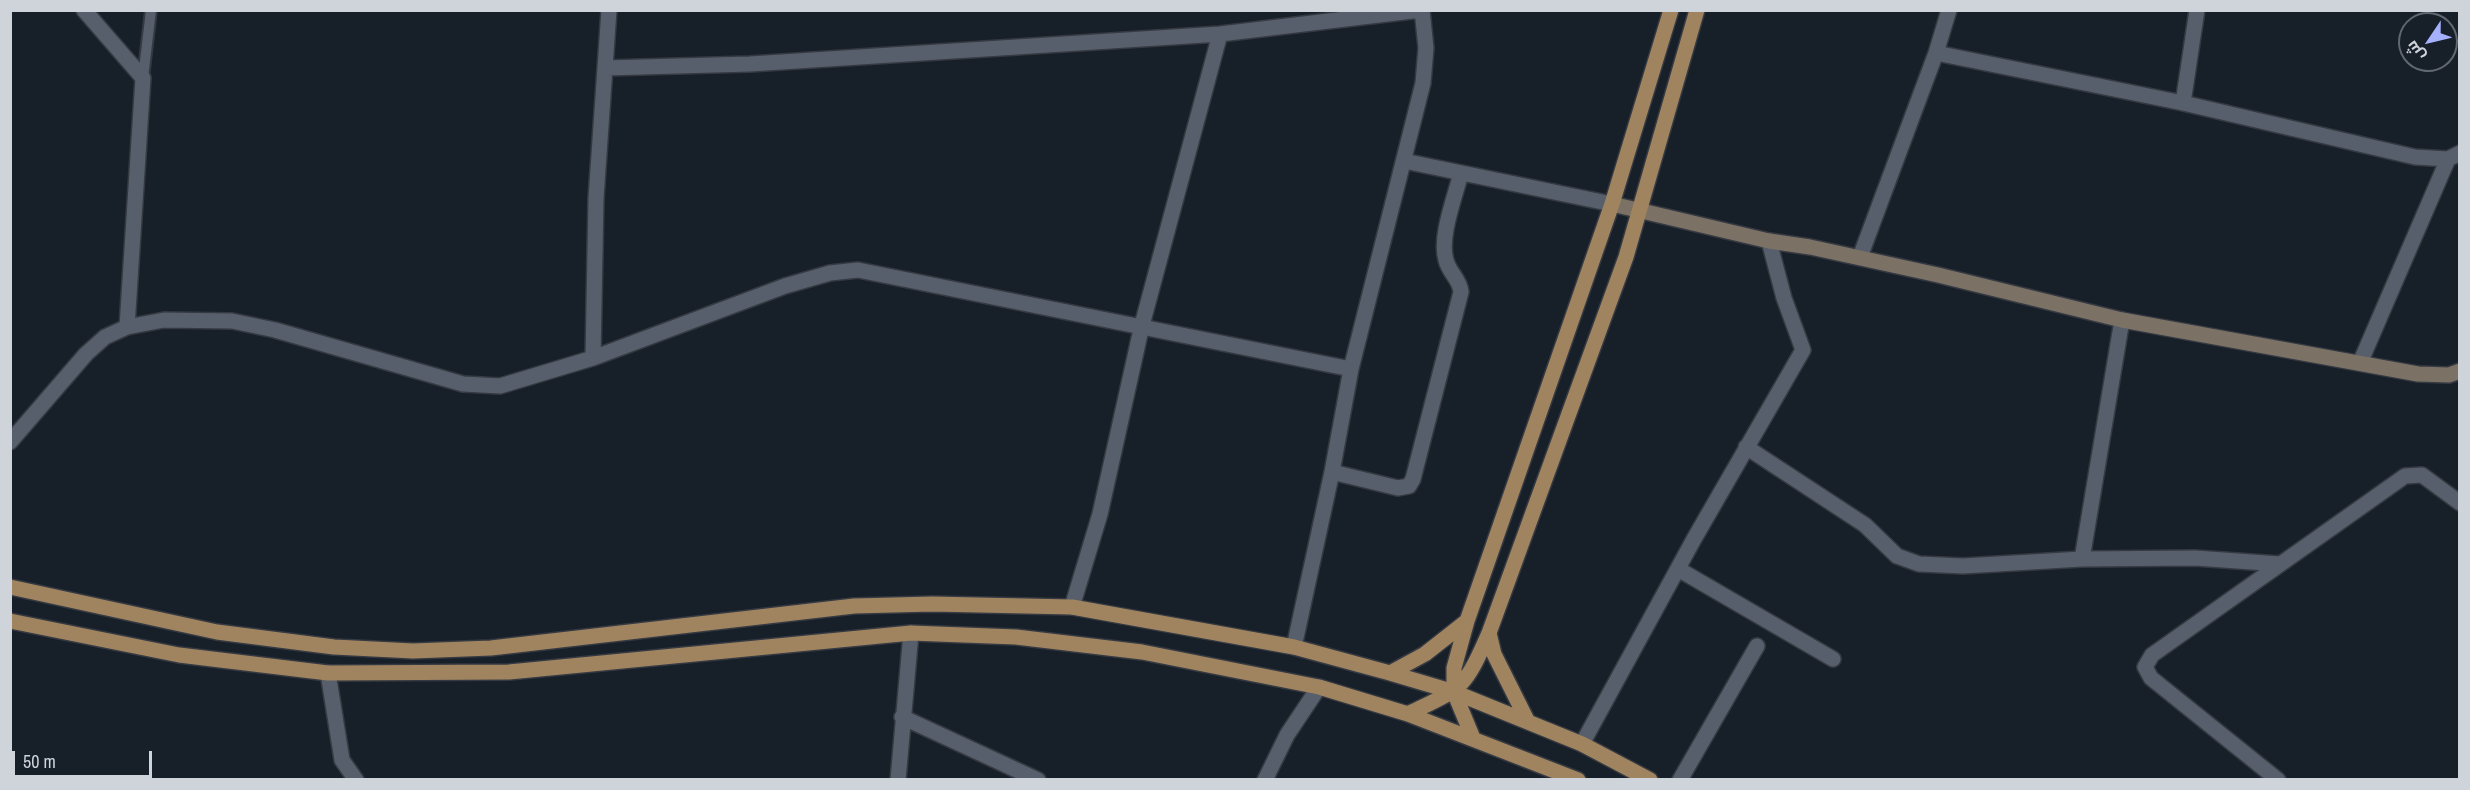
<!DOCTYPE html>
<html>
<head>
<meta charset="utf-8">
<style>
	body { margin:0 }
	#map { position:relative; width:2470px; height:790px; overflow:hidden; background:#171f29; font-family:"Archivo Narrow",Cairo,sans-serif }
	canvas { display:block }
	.frame { position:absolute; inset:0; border:12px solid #cfd4db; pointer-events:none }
	.north { position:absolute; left:2398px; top:12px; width:60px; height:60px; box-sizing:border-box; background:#171f29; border:2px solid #616770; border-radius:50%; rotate:235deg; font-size:16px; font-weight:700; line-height:24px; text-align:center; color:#cfd4db }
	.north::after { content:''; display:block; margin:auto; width:21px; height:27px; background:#a5b1fc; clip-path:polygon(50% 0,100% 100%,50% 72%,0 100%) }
	.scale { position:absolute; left:12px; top:751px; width:140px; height:27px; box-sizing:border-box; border:3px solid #cfd4db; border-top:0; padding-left:8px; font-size:18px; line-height:21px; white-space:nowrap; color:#cfd4db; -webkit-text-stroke:4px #171f29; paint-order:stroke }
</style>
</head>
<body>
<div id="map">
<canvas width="2470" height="790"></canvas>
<div class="frame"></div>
<div class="north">ش</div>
<div class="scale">50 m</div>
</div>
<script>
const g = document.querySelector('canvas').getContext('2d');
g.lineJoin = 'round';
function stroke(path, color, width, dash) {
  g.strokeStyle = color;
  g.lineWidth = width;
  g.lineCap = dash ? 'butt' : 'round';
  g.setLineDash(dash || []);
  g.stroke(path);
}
const lane = new Path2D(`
	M143,78L151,10`);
const street = new Path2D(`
	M84,10L143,78L127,327
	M1936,53L2183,103L2415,157L2448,159L2460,153
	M605,68L750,64L1220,34L1421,10
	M2183,103L2197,10
	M1404,161L1612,204
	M1860,257L1936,53L1949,10
	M593,358L596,198L609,10
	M2360,363L2448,159
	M10,442L86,354L105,337L127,327L164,320L232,321L275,330L463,384L500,386L593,358L785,286L830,273L858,270L1351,369
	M1746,447L1865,525L1897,556L1919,564L1963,566L2082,559L2195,558L2280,564
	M1332,472L1398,488L1409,486L1413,479L1461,292C1460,279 1449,273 1446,260C1439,237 1455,197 1461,173
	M2082,559L2122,320
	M1678,569L1833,659
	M1072,607L1100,514L1142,325L1220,34
	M1294,647L1332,472L1351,369L1423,83L1426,48L1422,10
	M328,673L342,760L356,780
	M902,717L1038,780
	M1582,744L1694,539L1803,350L1784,298L1769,241
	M898,780L911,633
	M1265,780L1287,735L1319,687
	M1680,780L1757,646
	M2278,780L2151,678L2145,667L2152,655L2405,476L2422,475L2460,503`);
const secondary = new Path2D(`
	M1612,204L1769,241L1810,247L1938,275L2122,320L2418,374L2449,375L2460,371`);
const primary = new Path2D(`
	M10,587L217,632L334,647L413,651L491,648L854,606L932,604L1072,607L1294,647L1390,673L1454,692L1582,744L1650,780
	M10,621L179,655L328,673L509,672L911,633L1016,637L1142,652L1319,687L1408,714L1578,780
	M1489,633L1494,654L1528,722
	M1390,673L1425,654L1467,621
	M1408,714C1463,687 1464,690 1489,633L1626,257L1697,10
	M1473,738L1454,692V668L1467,621L1612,204L1671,10`);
stroke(lane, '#353941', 14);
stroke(street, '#353941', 18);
stroke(secondary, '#353941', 18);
stroke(primary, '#353941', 18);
stroke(lane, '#565f6b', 10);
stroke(street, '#565f6b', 15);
stroke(secondary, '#7b7165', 15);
stroke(primary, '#a0845f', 15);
</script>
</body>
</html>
